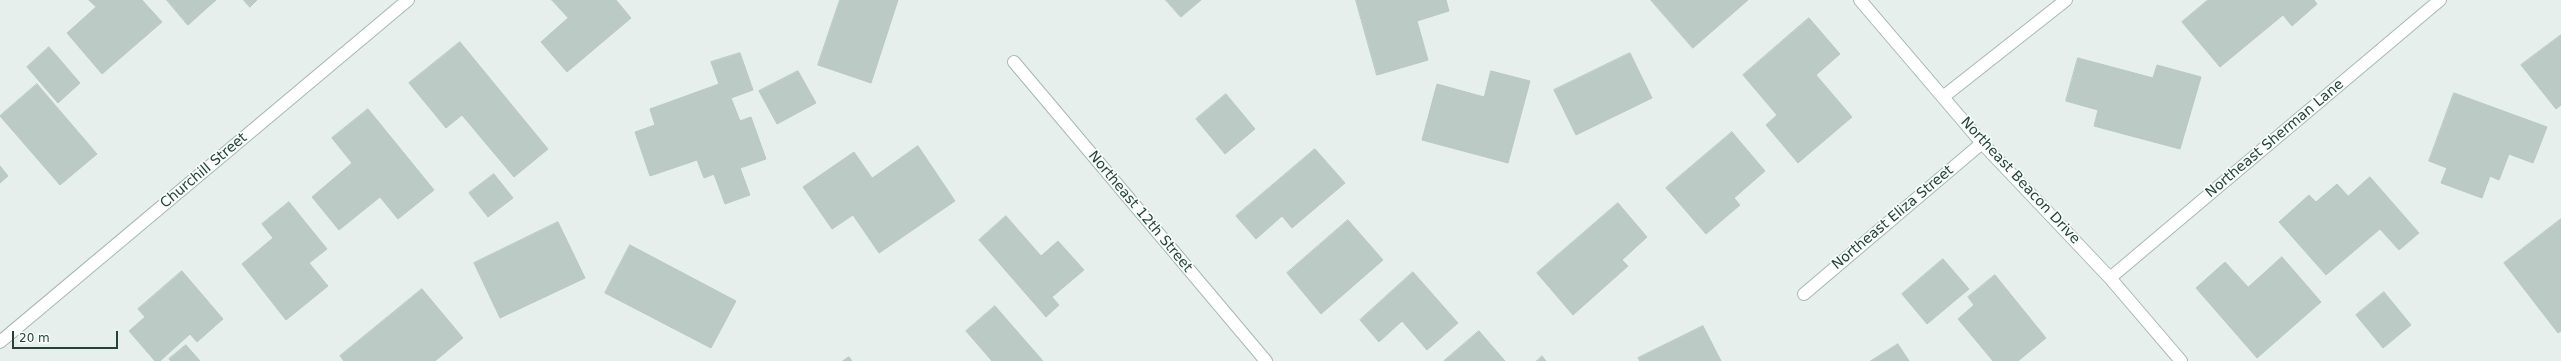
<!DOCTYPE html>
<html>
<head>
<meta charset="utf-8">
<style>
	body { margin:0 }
	#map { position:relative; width:2561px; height:361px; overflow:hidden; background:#e6efeb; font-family:"DejaVu Sans",sans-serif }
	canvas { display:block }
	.scale { position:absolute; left:12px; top:331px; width:106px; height:18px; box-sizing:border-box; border:2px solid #24423a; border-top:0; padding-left:5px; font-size:12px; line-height:14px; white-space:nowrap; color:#24423a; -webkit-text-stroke:3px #f7fbf9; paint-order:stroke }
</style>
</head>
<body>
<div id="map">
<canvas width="2561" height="361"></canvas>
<div class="scale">20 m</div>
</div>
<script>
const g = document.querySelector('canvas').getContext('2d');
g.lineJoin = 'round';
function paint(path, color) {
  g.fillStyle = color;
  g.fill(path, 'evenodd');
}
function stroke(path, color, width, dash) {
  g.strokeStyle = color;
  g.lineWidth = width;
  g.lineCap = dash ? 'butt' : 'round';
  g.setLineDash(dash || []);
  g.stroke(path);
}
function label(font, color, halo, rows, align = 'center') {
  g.font = font + ' "DejaVu Sans",sans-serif';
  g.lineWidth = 3.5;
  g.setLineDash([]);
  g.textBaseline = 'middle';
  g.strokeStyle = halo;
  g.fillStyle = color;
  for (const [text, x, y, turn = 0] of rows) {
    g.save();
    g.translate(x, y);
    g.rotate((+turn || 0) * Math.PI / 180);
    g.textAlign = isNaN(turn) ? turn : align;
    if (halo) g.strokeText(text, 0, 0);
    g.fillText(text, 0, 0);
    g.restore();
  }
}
const building = new Path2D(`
	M89,0H142L162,22L102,74L67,33L96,7Z
	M167,0H216L188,25Z
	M244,0H257L250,7Z
	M552,0H616L631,18L567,72L541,42L568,18Z
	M840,0H898L871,83L818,65Z
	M1166,0H1201L1181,17Z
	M1356,0H1446L1449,11L1417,21L1428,60L1377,75Z
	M1651,0H1748L1693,48Z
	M2208,0H2314L2317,4L2292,26L2283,15L2220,67L2182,22Z
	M1809,18L1840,54L1816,75L1852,117L1798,163L1766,125L1777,115L1743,75Z
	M2561,35V105L2556,109L2521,65Z
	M460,42L548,149L514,177L462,115L446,128L409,83Z
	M49,47L80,83L58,103L27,67Z
	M740,53L753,90L731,98L740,121L751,117L766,159L740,168L750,195L725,204L714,174L704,178L697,160L650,176L635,132L655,125L650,109L719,84L711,62Z
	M1630,53L1652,98L1576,135L1554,90Z
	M2078,58L2153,78L2157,65L2201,77L2180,149L2094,126L2098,110L2066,101Z
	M798,71L816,103L777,124L759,91Z
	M1491,71L1530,81L1508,163L1422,140L1437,84L1484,97Z
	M37,84L97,154L60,185L0,116Z
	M2454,93L2547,127L2533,163L2509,154L2499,180L2490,176L2482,198L2441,183L2447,168L2429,161Z
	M1226,94L1255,129L1225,154L1196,119Z
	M368,109L434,190L398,219L380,197L339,230L312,197L352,163L332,138Z
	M1732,132L1765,171L1734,198L1740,205L1706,234L1666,188Z
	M918,146L955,201L879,253L853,215L832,229L803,187L854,152L872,178Z
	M1315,149L1345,183L1292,228L1282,216L1256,239L1236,216Z
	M0,166L8,176L0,183Z
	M494,174L513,198L488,217L469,193Z
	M2370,177L2419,233L2399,250L2380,229L2326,275L2279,222L2309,195L2316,202L2337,184L2348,196Z
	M289,202L327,249L309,263L328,286L286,320L242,264L273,238L262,224Z
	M1618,203L1647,237L1622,260L1628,266L1573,315L1537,273Z
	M1006,216L1041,256L1058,241L1084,270L1052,297L1059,305L1046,317L979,240Z
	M2561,219V331L2558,333L2504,263Z
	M1348,220L1383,260L1321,314L1287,273Z
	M558,222L585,278L500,318L474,263Z
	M630,245L736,301L711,348L605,293Z
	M2282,257L2321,302L2257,358L2196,288L2225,262L2248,287Z
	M1943,259L1969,289L1927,324L1902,294Z
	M182,271L223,319L197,342L190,334L160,361H155L129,331L145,317L138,309Z
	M1413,272L1458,323L1427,350L1402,321L1379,342L1360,320Z
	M1995,275L2046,338L2018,361H1993L1958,319L1974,305L1968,297Z
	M422,289L463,338L435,361H344L340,356Z
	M2384,292L2411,325L2383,348L2356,315Z
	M995,306L1043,361H992L966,331Z
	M1703,326L1721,361H1640L1638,358Z
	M1479,331L1505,361H1444Z
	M1898,344L1909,361H1871Z
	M186,345L200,361H171L169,359Z
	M1542,356L1546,361H1537Z
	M849,357L852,361H843Z`);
const street = new Path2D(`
	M1860,0L1982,143L2110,278L2181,361
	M1014,62L1266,361
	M1943,97L2066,0
	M2110,278L2440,0
	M1804,294L1982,143
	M0,342L408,0`);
const streetNames = [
	["Northeast Sherman Lane",2275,139,-40],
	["Churchill Street",204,171,-40],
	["Northeast Beacon Drive",2020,181,47],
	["Northeast 12th Street",1140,212,50],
	["Northeast Eliza Street",1893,218,-40]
];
paint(building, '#bbcac4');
stroke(building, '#b8c9c2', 1);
stroke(street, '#a8b8b2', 14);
stroke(street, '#fff', 12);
label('14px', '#24423a', '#f7fbf9', streetNames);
</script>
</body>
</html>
